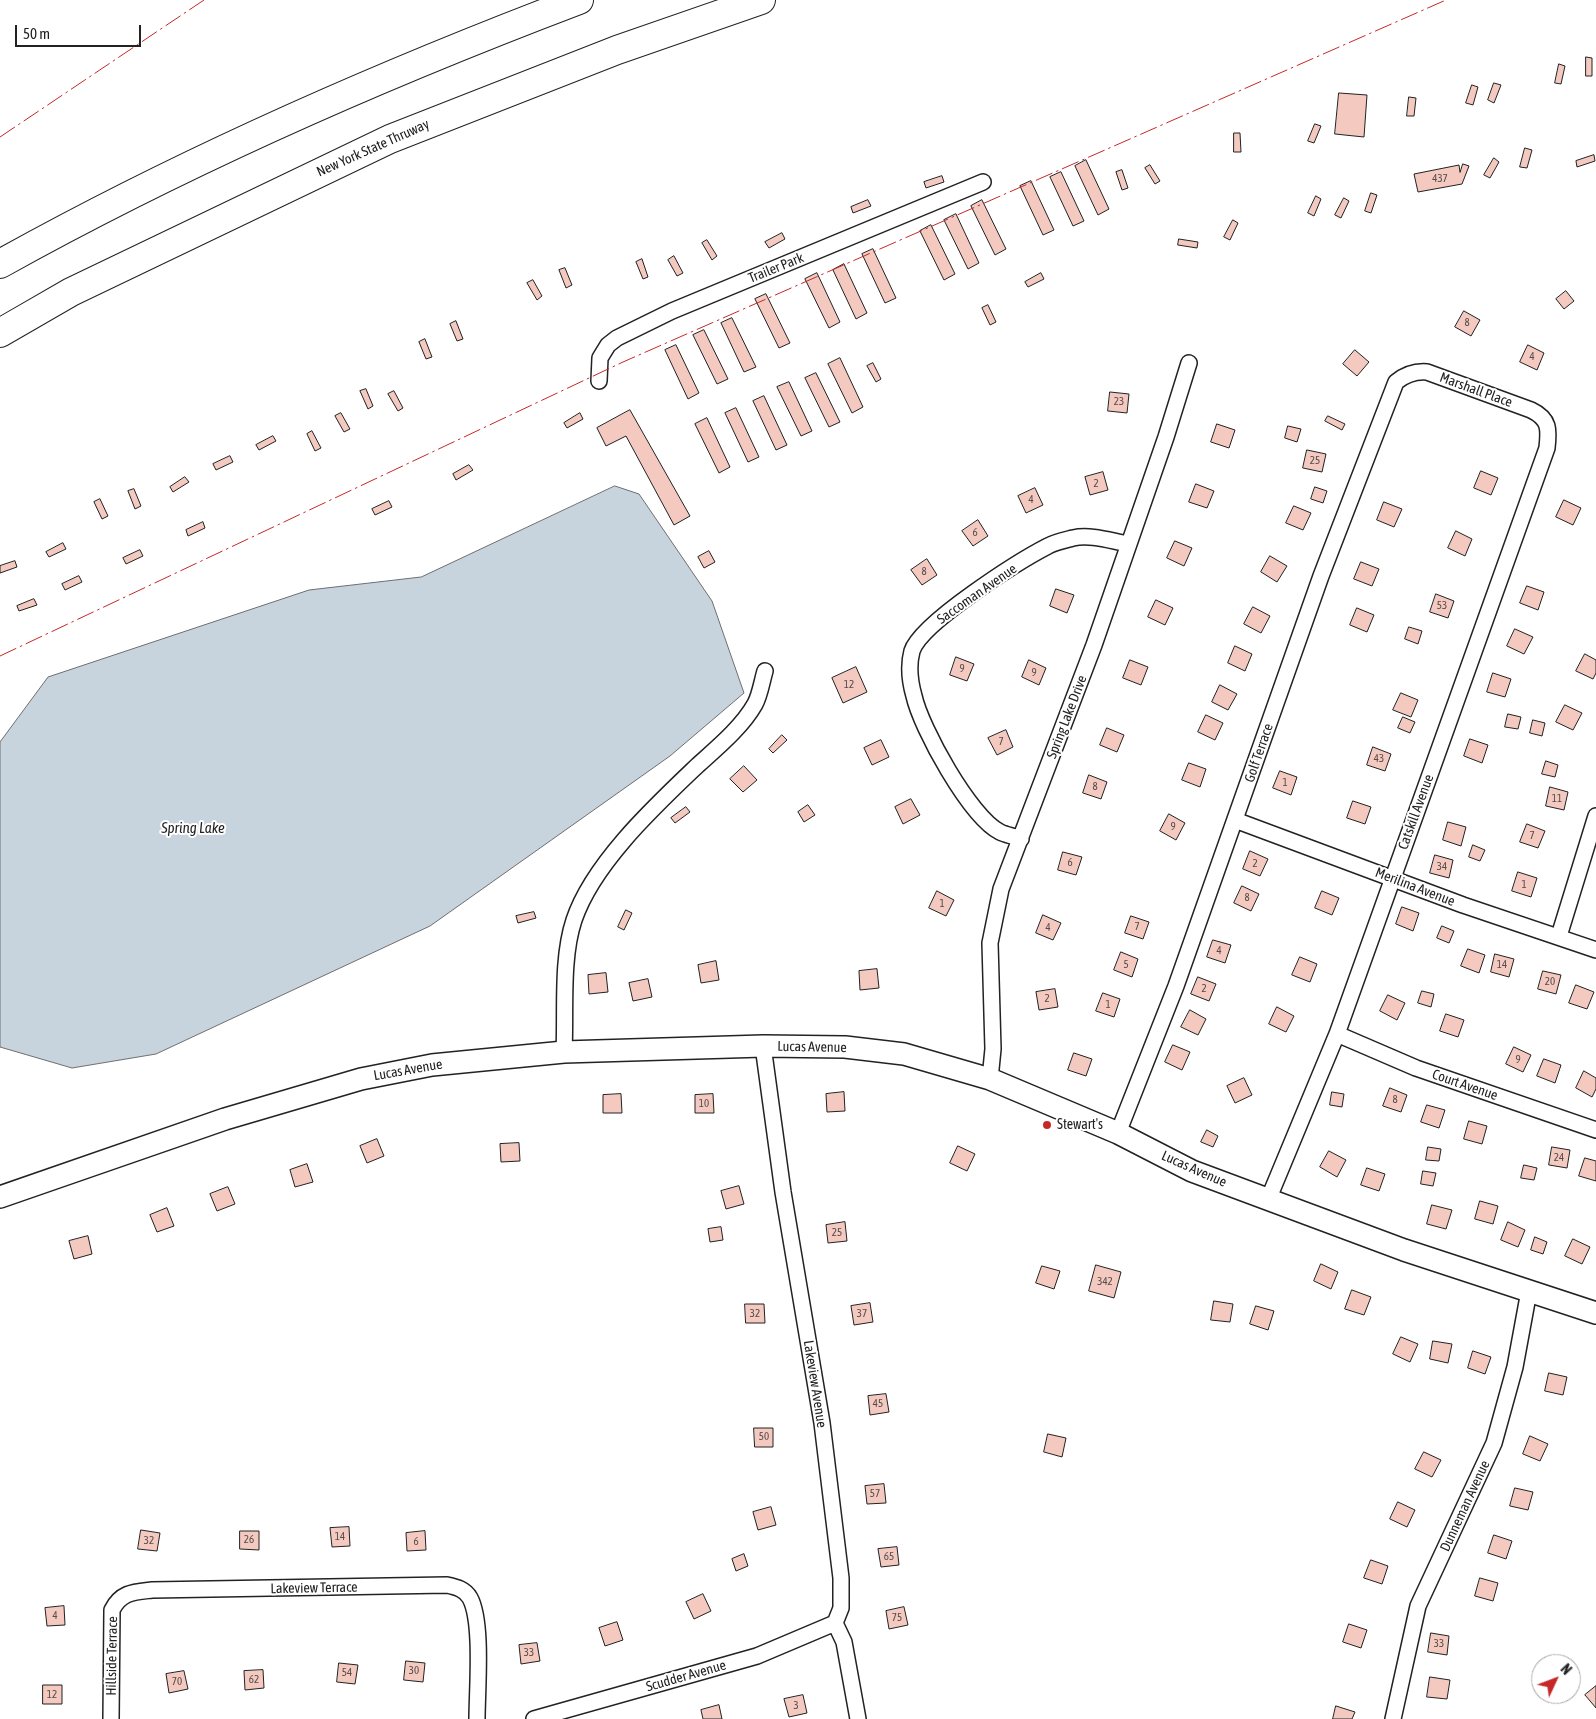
<!DOCTYPE html>
<html>
<head>
<meta charset="utf-8">
<style>
	body { margin:0 }
	#map { position:relative; width:1596px; height:1719px; overflow:hidden; background:#fff; font-family:"Asap Condensed",sans-serif }
	canvas { display:block }
	.north { position:absolute; left:1531px; top:1654px; width:50px; height:50px; box-sizing:border-box; background:#fff; border:1px solid #a7a7a7; border-radius:50%; rotate:47deg; font-size:14px; font-weight:700; line-height:20px; text-align:center; color:#222 }
	.north::after { content:''; display:block; margin:auto; width:18px; height:22px; background:#c62828; clip-path:polygon(50% 0,100% 100%,50% 72%,0 100%) }
	.scale { position:absolute; left:15px; top:25px; width:126px; height:22px; box-sizing:border-box; border:2px solid #222; border-top:0; padding-left:6px; font-size:15px; line-height:18px; white-space:nowrap; color:#222; -webkit-text-stroke:4px #fff; paint-order:stroke }
</style>
</head>
<body>
<div id="map">
<canvas width="1596" height="1719"></canvas>
<div class="north">N</div>
<div class="scale">50 m</div>
</div>
<script>
const g = document.querySelector('canvas').getContext('2d');
g.lineJoin = 'round';
function paint(path, color) {
  g.fillStyle = color;
  g.fill(path, 'evenodd');
}
function stroke(path, color, width, dash) {
  g.strokeStyle = color;
  g.lineWidth = width;
  g.lineCap = dash ? 'butt' : 'round';
  g.setLineDash(dash || []);
  g.stroke(path);
}
function label(font, color, halo, rows, align = 'center') {
  g.font = font + ' "Asap Condensed",sans-serif';
  g.lineWidth = 4;
  g.setLineDash([]);
  g.textBaseline = 'middle';
  g.strokeStyle = halo;
  g.fillStyle = color;
  for (const [text, x, y, turn = 0] of rows) {
    g.save();
    g.translate(x, y);
    g.rotate((+turn || 0) * Math.PI / 180);
    g.textAlign = isNaN(turn) ? turn : align;
    if (halo) g.strokeText(text, 0, 0);
    g.fillText(text, 0, 0);
    g.restore();
  }
}
const water = new Path2D(`
	M615,486L639,494L712,601L744,693L670,756L430,926L156,1054L72,1068L0,1047V742L48,677L309,590L421,577Z`);
const building = new Path2D(`
	M1586,57L1592,58V76H1586Z
	M1559,64L1565,66L1561,84L1555,83Z
	M1494,83L1501,85L1494,103L1488,100Z
	M1472,85L1478,87L1473,105L1466,103Z
	M1339,93L1367,95L1364,137L1335,134Z
	M1409,97L1416,98L1414,116H1407Z
	M1315,124L1321,126L1314,143L1308,141Z
	M1234,133H1240L1241,152H1234Z
	M1525,148L1532,150L1527,168L1520,167Z
	M1594,155L1595,161L1577,167L1576,161Z
	M1494,158L1499,162L1490,178L1484,175Z
	M1086,160L1109,209L1098,215L1075,166Z
	M1463,164L1469,166L1462,184L1418,192L1414,174L1459,165L1460,172Z
	M1150,165L1160,181L1155,184L1145,168Z
	M1122,170L1128,188L1122,190L1116,172Z
	M1061,172L1084,221L1073,226L1050,177Z
	M942,176L944,182L926,188L924,182Z
	M1031,181L1054,230L1043,235L1020,186Z
	M1371,193L1377,195L1371,213L1365,211Z
	M1316,196L1321,199L1314,216L1308,213Z
	M1344,198L1349,201L1341,218L1335,215Z
	M868,200L871,206L853,213L851,207Z
	M982,200L1006,249L995,255L971,206Z
	M956,214L979,263L968,269L944,220Z
	M1233,220L1238,223L1230,240L1224,237Z
	M931,225L955,274L944,280L920,231Z
	M782,233L785,239L769,248L765,242Z
	M1179,239L1198,242L1197,248L1178,245Z
	M707,240L717,256L712,260L702,243Z
	M873,249L896,298L885,303L862,254Z
	M674,256L683,273L677,276L668,260Z
	M642,259L648,277L643,279L636,262Z
	M844,264L867,313L856,319L833,270Z
	M565,268L572,285L566,288L559,270Z
	M817,273L840,322L829,328L805,279Z
	M1041,273L1044,279L1028,287L1025,282Z
	M533,280L542,296L537,300L527,283Z
	M1566,291L1574,301L1564,309L1556,299Z
	M766,294L790,343L779,348L755,299Z
	M988,305L996,322L990,325L982,308Z
	M1464,311L1480,320L1471,336L1455,327Z
	M732,318L756,367L744,372L721,323Z
	M456,321L463,339L457,341L450,324Z
	M704,330L728,379L717,384L693,335Z
	M425,339L432,357L426,359L419,342Z
	M676,345L699,393L688,399L665,350Z
	M1528,345L1544,353L1537,370L1520,362Z
	M1355,350L1369,362L1357,376L1343,364Z
	M840,358L863,407L852,413L828,364Z
	M873,363L881,379L876,382L867,366Z
	M816,373L840,422L829,427L805,378Z
	M789,382L812,431L801,436L777,387Z
	M366,389L373,406L368,409L360,391Z
	M394,391L403,408L398,411L388,394Z
	M1110,392L1129,394L1127,413L1108,411Z
	M764,396L787,445L776,450L753,401Z
	M736,408L759,457L748,462L725,413Z
	M630,410L690,516L674,525L626,436L606,446L597,428Z
	M341,413L350,429L344,432L335,416Z
	M580,413L583,419L567,428L564,423Z
	M1328,416L1345,424L1342,430L1325,421Z
	M707,418L730,467L719,473L695,424Z
	M1217,424L1235,430L1229,448L1211,442Z
	M1288,426L1301,429L1297,442L1285,438Z
	M312,431L321,448L315,451L307,434Z
	M273,436L276,441L259,450L256,445Z
	M1307,450L1326,454L1322,472L1303,468Z
	M230,456L233,462L216,470L213,464Z
	M469,465L473,470L456,480L453,474Z
	M1481,471L1498,478L1491,495L1474,488Z
	M1103,472L1108,490L1090,495L1085,477Z
	M185,477L189,482L173,492L170,487Z
	M1196,484L1214,491L1207,508L1189,502Z
	M1315,487L1327,491L1323,503L1311,499Z
	M1035,488L1043,505L1026,513L1018,496Z
	M134,489L141,506L135,509L128,491Z
	M100,499L108,516L102,519L94,502Z
	M1564,500L1581,508L1573,525L1556,517Z
	M389,501L392,507L375,515L372,509Z
	M1384,502L1402,509L1394,527L1377,520Z
	M1294,506L1311,513L1303,530L1286,523Z
	M978,520L988,536L973,546L962,531Z
	M203,522L205,528L188,536L186,530Z
	M1456,531L1472,539L1465,556L1448,548Z
	M1175,541L1192,548L1184,566L1167,558Z
	M63,543L66,549L49,557L46,552Z
	M140,550L143,556L126,564L123,558Z
	M709,551L715,562L704,568L698,557Z
	M1270,556L1287,566L1277,582L1261,572Z
	M927,559L937,575L922,585L911,570Z
	M15,561L17,567L0,573V566Z
	M1361,562L1379,569L1372,586L1354,579Z
	M79,576L82,582L65,590L62,584Z
	M1527,586L1544,592L1538,610L1520,603Z
	M1056,589L1074,595L1067,613L1050,606Z
	M1436,594L1454,601L1448,618L1430,612Z
	M34,599L37,605L19,611L17,606Z
	M1156,600L1173,608L1165,625L1148,617Z
	M1253,607L1270,616L1261,633L1244,624Z
	M1357,608L1374,615L1367,632L1350,625Z
	M1409,627L1422,631L1418,644L1405,639Z
	M1515,629L1533,637L1524,654L1507,646Z
	M1235,646L1252,654L1245,671L1228,663Z
	M1585,654L1596,660V673L1593,679L1576,671Z
	M956,657L974,664L967,681L950,675Z
	M1029,660L1046,668L1039,685L1022,677Z
	M1130,660L1148,667L1141,685L1123,678Z
	M856,667L867,692L843,703L832,678Z
	M1493,673L1511,679L1505,697L1487,692Z
	M1220,685L1237,694L1228,710L1212,702Z
	M1401,693L1418,700L1411,717L1393,710Z
	M1565,705L1582,713L1573,730L1556,722Z
	M1508,714L1521,717L1518,729L1505,727Z
	M1206,715L1223,723L1215,740L1198,732Z
	M1403,717L1415,722L1410,733L1398,728Z
	M1533,720L1545,723L1542,736L1530,733Z
	M1107,728L1124,735L1117,752L1100,745Z
	M1006,730L1013,747L997,755L988,738Z
	M782,735L787,740L773,753L769,749Z
	M1470,739L1488,745L1482,763L1464,756Z
	M881,740L889,757L872,765L864,748Z
	M1373,747L1391,754L1385,771L1367,765Z
	M1546,761L1558,765L1555,777L1542,774Z
	M1189,763L1206,769L1200,787L1182,780Z
	M744,766L757,780L743,792L730,779Z
	M1280,771L1297,777L1291,795L1273,788Z
	M1089,775L1107,782L1101,799L1083,793Z
	M1550,787L1568,792L1564,810L1546,806Z
	M911,799L920,815L903,824L895,807Z
	M1353,801L1371,807L1365,824L1347,818Z
	M808,805L815,815L804,822L798,812Z
	M686,807L690,812L675,823L671,818Z
	M1169,814L1185,823L1176,840L1160,831Z
	M1448,822L1466,827L1461,846L1443,840Z
	M1527,824L1545,831L1538,848L1520,842Z
	M1473,845L1485,850L1480,861L1469,857Z
	M1250,851L1268,859L1260,876L1243,869Z
	M1063,852L1082,857L1076,875L1058,870Z
	M1435,855L1453,860L1449,878L1430,873Z
	M1518,872L1537,878L1531,897L1512,891Z
	M1242,886L1259,894L1251,911L1234,903Z
	M937,891L954,900L946,916L929,908Z
	M1322,891L1339,898L1332,915L1315,908Z
	M1402,907L1419,913L1413,931L1396,924Z
	M626,910L632,913L624,930L618,927Z
	M534,912L536,918L518,923L516,916Z
	M1043,915L1061,923L1053,940L1036,933Z
	M1131,916L1149,922L1143,939L1125,933Z
	M1442,926L1454,931L1449,943L1437,938Z
	M1213,940L1231,945L1225,963L1207,957Z
	M1468,949L1485,955L1479,973L1461,966Z
	M1121,952L1138,959L1132,977L1114,970Z
	M1495,954L1514,959L1509,977L1491,972Z
	M1300,957L1317,964L1310,982L1292,975Z
	M716,961L719,980L701,983L698,965Z
	M877,969L879,988L860,990L859,971Z
	M1543,971L1561,975L1556,994L1538,989Z
	M606,973L608,992L589,994L588,975Z
	M1198,977L1216,984L1209,1001L1191,994Z
	M648,979L652,997L633,1001L629,983Z
	M1576,985L1594,992L1587,1009L1569,1003Z
	M1055,989L1058,1007L1039,1010L1036,992Z
	M1422,991L1434,994L1431,1007L1418,1003Z
	M1103,993L1120,999L1114,1017L1096,1011Z
	M1388,995L1405,1003L1397,1020L1380,1011Z
	M1277,1007L1294,1016L1286,1032L1269,1024Z
	M1190,1010L1206,1019L1198,1035L1181,1027Z
	M1446,1014L1464,1020L1458,1037L1440,1031Z
	M1173,1045L1190,1052L1182,1070L1165,1062Z
	M1514,1047L1531,1055L1523,1072L1506,1064Z
	M1074,1053L1092,1059L1086,1076L1068,1070Z
	M1544,1059L1561,1065L1555,1083L1537,1076Z
	M1584,1071L1596,1078V1089L1592,1097L1576,1088Z
	M1244,1078L1252,1095L1235,1103L1227,1086Z
	M1390,1088L1407,1095L1401,1112L1383,1106Z
	M844,1092L845,1111L827,1112L826,1094Z
	M1332,1092L1344,1094L1342,1107L1330,1105Z
	M621,1094L622,1113H603V1095Z
	M713,1094L714,1113H695V1095Z
	M1427,1105L1445,1110L1439,1128L1421,1122Z
	M1469,1121L1487,1126L1482,1144L1464,1139Z
	M1207,1130L1218,1136L1213,1147L1201,1142Z
	M377,1139L384,1156L367,1163L360,1146Z
	M519,1143L520,1161L501,1162L500,1144Z
	M958,1146L975,1154L967,1171L950,1163Z
	M1428,1147L1441,1149L1439,1161L1426,1160Z
	M1552,1147L1570,1150L1567,1168L1549,1165Z
	M1329,1151L1346,1160L1337,1177L1320,1167Z
	M1585,1158L1596,1161V1181L1579,1176Z
	M307,1164L313,1182L295,1187L290,1170Z
	M1524,1165L1537,1168L1534,1180L1521,1178Z
	M1367,1168L1385,1174L1379,1191L1361,1185Z
	M1423,1171L1436,1173L1433,1186L1421,1184Z
	M739,1186L744,1204L726,1209L721,1191Z
	M228,1187L235,1204L217,1211L210,1194Z
	M1480,1201L1498,1206L1493,1224L1475,1219Z
	M1432,1205L1452,1210L1446,1229L1427,1224Z
	M167,1208L174,1226L157,1232L150,1215Z
	M845,1222L847,1241L828,1243L826,1225Z
	M1508,1222L1525,1230L1518,1247L1501,1240Z
	M721,1227L723,1240L710,1242L708,1229Z
	M88,1236L92,1254L74,1259L69,1241Z
	M1535,1237L1547,1242L1543,1254L1531,1250Z
	M1573,1239L1590,1247L1582,1264L1565,1256Z
	M1321,1264L1338,1272L1331,1289L1314,1281Z
	M1096,1265L1121,1272L1114,1298L1089,1291Z
	M1042,1266L1060,1271L1054,1289L1036,1283Z
	M1352,1290L1371,1297L1364,1315L1345,1309Z
	M1214,1301L1233,1304L1230,1322L1211,1320Z
	M870,1303L873,1322L854,1325L851,1306Z
	M745,1304H764L765,1323H746Z
	M1256,1306L1274,1311L1268,1330L1250,1324Z
	M1401,1337L1418,1344L1410,1362L1393,1354Z
	M1433,1341L1452,1344L1448,1363L1430,1359Z
	M1473,1351L1491,1357L1485,1374L1468,1368Z
	M1549,1373L1567,1377L1563,1395L1545,1391Z
	M886,1394L889,1412L870,1415L868,1396Z
	M754,1428H773V1447H755Z
	M1048,1434L1066,1438L1062,1457L1044,1452Z
	M1530,1436L1548,1444L1540,1461L1523,1454Z
	M1424,1452L1441,1460L1432,1477L1415,1469Z
	M884,1484L886,1503L867,1504L865,1486Z
	M1515,1488L1533,1492L1528,1510L1510,1506Z
	M1398,1502L1415,1510L1407,1527L1390,1519Z
	M771,1507L776,1525L758,1530L753,1512Z
	M349,1527L350,1546L332,1547L330,1528Z
	M141,1530L160,1533L157,1551L138,1549Z
	M240,1531H259V1550L240,1549Z
	M425,1531L426,1550L407,1551L406,1533Z
	M1494,1535L1512,1541L1506,1559L1488,1553Z
	M897,1547L899,1565L881,1567L878,1549Z
	M744,1554L748,1566L736,1571L732,1559Z
	M1371,1560L1388,1566L1382,1584L1364,1578Z
	M1480,1578L1498,1583L1493,1601L1475,1596Z
	M703,1594L711,1611L694,1619L686,1602Z
	M64,1606L65,1625L47,1626L45,1608Z
	M904,1607L908,1625L889,1629L886,1611Z
	M617,1622L623,1640L605,1646L599,1628Z
	M1349,1624L1367,1630L1361,1648L1343,1642Z
	M1431,1633L1449,1636L1447,1655L1428,1652Z
	M537,1643L540,1661L521,1664L519,1645Z
	M406,1661L425,1663L423,1682L404,1680Z
	M339,1663L358,1665L355,1684L337,1682Z
	M263,1670L264,1688L245,1690L244,1671Z
	M184,1671L188,1689L169,1693L166,1674Z
	M1430,1677L1450,1680L1447,1699L1427,1697Z
	M43,1685H62V1704H43Z
	M1596,1686V1708L1585,1695Z
	M803,1695L807,1713L789,1717L784,1699Z
	M719,1705L722,1719H703L701,1710Z
	M1336,1706L1355,1712L1352,1719H1333Z`);
const street = new Path2D(`
	M599,381L600,358L608,345L617,338L672,311L983,182
	M1235,820L1463,905L1596,950
	M1021,839C1014,836 1006,835 1000,832C970,817 921,728 914,696C910,682 908,666 912,651C921,623 1019,561 1048,546C1055,542 1065,540 1073,538C1091,534 1111,541 1129,544
	M1559,936L1596,816
	M1337,1034L1416,1068L1596,1130
	M763,1046L783,1192L822,1423L841,1578V1608L835,1623L844,1642L858,1719
	M564,1052C566,1011 561,959 574,920C593,863 656,805 698,765C718,747 742,727 755,704C760,695 762,681 765,671
	M990,1079L993,1049L990,943L1001,889L1094,645L1166,437L1189,363
	M1118,1133L1176,986L1321,576L1396,382C1406,374 1415,371 1427,372L1531,410C1550,419 1549,430 1547,448L1337,1034L1268,1200
	M111,1719L112,1610C121,1592 134,1592 152,1590L447,1585C456,1587 465,1589 470,1598C483,1622 477,1690 477,1719
	M534,1719L757,1656L835,1623
	M1393,1719L1418,1606L1494,1443L1515,1367L1529,1291`);
const secondary = new Path2D(`
	M0,1197L225,1119L361,1079L432,1065L564,1052L763,1046L845,1047L904,1054L990,1079L1118,1133L1192,1171L1404,1250L1596,1313`);
const highway = new Path2D(`
	M0,264C185,161 381,75 579,0
	M0,333L71,292L390,139L617,50L761,0`);
const power = new Path2D(`
	M0,137L204,0
	M0,656L623,362L1446,0`);
const markers = [
	[1047,1125,5,"#c62828"]
];
const numberNames = [
	["437",1440,179],
	["8",1467,323],
	["4",1532,357],
	["23",1119,402],
	["25",1315,461],
	["2",1096,484],
	["4",1031,500],
	["6",975,533],
	["8",924,572],
	["53",1442,606],
	["9",962,669],
	["9",1034,673],
	["12",849,685],
	["7",1001,742],
	["43",1379,759],
	["1",1285,783],
	["8",1095,787],
	["11",1557,799],
	["9",1173,827],
	["7",1532,836],
	["6",1070,863],
	["2",1255,864],
	["34",1442,867],
	["1",1524,885],
	["8",1247,898],
	["1",942,904],
	["7",1137,927],
	["4",1048,928],
	["4",1219,951],
	["5",1126,965],
	["14",1502,965],
	["20",1550,982],
	["2",1204,989],
	["2",1047,999],
	["1",1108,1005],
	["9",1518,1060],
	["8",1395,1100],
	["10",704,1104],
	["24",1559,1158],
	["25",837,1233],
	["342",1105,1282],
	["32",755,1314],
	["37",862,1314],
	["45",878,1404],
	["50",764,1437],
	["57",875,1494],
	["14",340,1537],
	["26",249,1540],
	["32",149,1541],
	["6",416,1542],
	["65",889,1557],
	["4",55,1616],
	["75",897,1618],
	["33",1439,1644],
	["33",529,1653],
	["30",414,1671],
	["54",347,1673],
	["62",254,1680],
	["70",177,1682],
	["12",52,1695],
	["3",796,1706]
];
const streetNames = [
	["New York State Thruway",373,148,-24],
	["Trailer Park",776,268,-22],
	["Marshall Place",1476,390,20],
	["Saccoman Avenue",977,594,-35],
	["Spring Lake Drive",1067,717,-69],
	["Golf Terrace",1259,753,-71],
	["Catskill Avenue",1416,812,-70],
	["Merilina Avenue",1415,887,21],
	["Lucas Avenue",812,1047,1],
	["Lucas Avenue",408,1070,-10],
	["Court Avenue",1465,1085,19],
	["Lucas Avenue",1194,1169,24],
	["Lakeview Avenue",815,1384,81],
	["Dunneman Avenue",1465,1506,-65],
	["Lakeview Terrace",314,1588,-1],
	["Hillside Terrace",112,1656,-89],
	["Scudder Avenue",686,1676,-16]
];
const poiNames = [
	["Stewart's",1057,1125]
];
const waterNames = [
	["Spring Lake",193,828]
];
paint(water, '#c7d3dd');
stroke(water, '#6f6f6f', 1);
paint(building, '#f3c9c0');
stroke(building, '#222', 1);
stroke(street, '#222', 18);
stroke(secondary, '#222', 24);
stroke(highway, '#222', 30);
stroke(street, '#fff', 15);
stroke(secondary, '#fff', 21);
stroke(highway, '#fff', 28);
stroke(power, '#c62828', 1, [18, 4, 2.5, 4]);
for (const [x, y, r, color] of markers) {
  const dot = new Path2D();
  dot.arc(x, y, r, 0, 2 * Math.PI);
  g.fillStyle = color;
  g.fill(dot);
  stroke(dot, '#fff', 2);
}
label('11px', '#564c4a', null, numberNames);
label('14px', '#222', '#fff', streetNames);
label('14px', '#222', '#fff', poiNames, 'left');
label('italic 15px', '#222', '#fff', waterNames);
</script>
</body>
</html>
